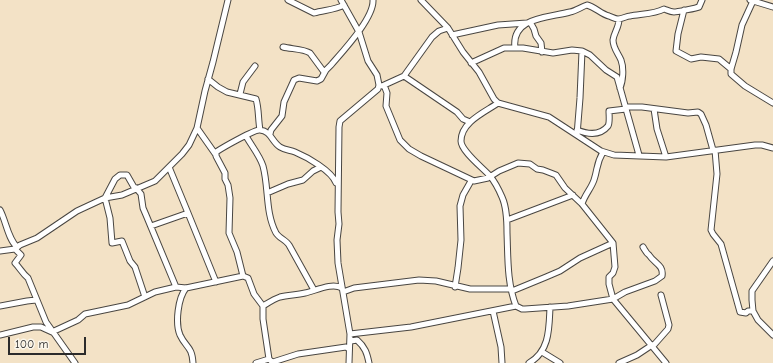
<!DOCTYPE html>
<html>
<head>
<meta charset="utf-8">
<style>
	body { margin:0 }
	#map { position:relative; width:773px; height:363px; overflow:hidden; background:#f3e2c6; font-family:"Comic Neue",sans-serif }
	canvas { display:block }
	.scale { position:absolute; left:8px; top:337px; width:78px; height:18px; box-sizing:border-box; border:2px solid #2b2b2b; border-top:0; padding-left:5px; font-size:12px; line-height:14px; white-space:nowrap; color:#2b2b2b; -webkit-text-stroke:3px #fbf7ec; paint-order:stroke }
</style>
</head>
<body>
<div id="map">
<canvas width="773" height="363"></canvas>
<div class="scale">100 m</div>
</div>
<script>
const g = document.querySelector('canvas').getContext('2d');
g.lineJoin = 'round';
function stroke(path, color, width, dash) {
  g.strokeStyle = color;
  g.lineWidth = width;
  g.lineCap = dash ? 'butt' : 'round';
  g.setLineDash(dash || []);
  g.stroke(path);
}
const minor = new Path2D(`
	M288,0L314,13C324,10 335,10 344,5
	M341,0L359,32L368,61L377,75L379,85
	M421,0L448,28L463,52L479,72L494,99L498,103L549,117L601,151L614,155L666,157L755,145H762L773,148
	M750,0L773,7
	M753,1L742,25L736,52L731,69V74L745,86L773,103
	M684,10L678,34L676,51L691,59L701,57L719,59L731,69
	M619,19C619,28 614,32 613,40C613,48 618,53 621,60C624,68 623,81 620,88
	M530,22L534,29L536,36L541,43L542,52
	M452,35L498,25L527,23
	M283,47C291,49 304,49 310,53L324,72
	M515,48C511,17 548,18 570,12C576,11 581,7 587,5C595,7 601,14 609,16C612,17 615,19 618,19C623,19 626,16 630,16C641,14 655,14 664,9C667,10 670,12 674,12C676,12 697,8 699,7L702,0
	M471,63L504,48H523L553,53L572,50L582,51L590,55L606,70L617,77L639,155
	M404,76L432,37L439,31L448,28
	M208,79L218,87L227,92L256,99C259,109 258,119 260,130
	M384,85L387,93L386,106L400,140L409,149L421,156L474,181L488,178L499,171L518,163L530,164L537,169L543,170L556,175L565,188L582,204L613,243L615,267L613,273L609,277V284L613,299L625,292L655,281L662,276C664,265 654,263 649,255C646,253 645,250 643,247
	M240,94L243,82L255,66
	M498,103C485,112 461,122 461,141C461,151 483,168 490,176C495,182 499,190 502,197C507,208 507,222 507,233C508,258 507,283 516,306L522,309H525L568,306L613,299L666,363
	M626,107H642L688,113L698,112L701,114L706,125L713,150
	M654,109L657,129L666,157
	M197,128L216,155
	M577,130C587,134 600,136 608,126C610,123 609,115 609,111L626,109
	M270,134L271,130L282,116L284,102L294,80L299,78L317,81L321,79L326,70L331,65C343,51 374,18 373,0
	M577,135L580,98L582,51
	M246,136C251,145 260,156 263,166C269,188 265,212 276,233C279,238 286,240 289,245L314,290
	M715,150L717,174L711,230L713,234L721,244L740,312L746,313L748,311H753L758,320L773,335
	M169,167L188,213
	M136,188L141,194L143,208L146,215L176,287
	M135,189L127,175H120L115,179L105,198L110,218L112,243L122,241L130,261L135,267L145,297
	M267,193L288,184L303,180L313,171L321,167
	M582,204C585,194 591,189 594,180C598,168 596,164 603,152
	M0,210C6,221 8,239 17,247
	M507,220L573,195
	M151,226L188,213L216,282
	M15,249L20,245L37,238L77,211L105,198L122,195L155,181L182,154L189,145L197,128L205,91L213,62L228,0
	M0,251L15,249L21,255L15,263C20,268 22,273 28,278L46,322L75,363
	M455,287L458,268L461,240L460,206L463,195L471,181
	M186,288C178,298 175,323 180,335C186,348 192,346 193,363
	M512,291L546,277L560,271L580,258L613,243
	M343,292L354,288L419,280L436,281L470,289H511
	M0,306L27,301L36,300
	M263,306C268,303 274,299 280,297C288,295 296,295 305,293C315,291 332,282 342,288
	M493,311L501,347L502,363
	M753,311L752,300V291L773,261
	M350,334L411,327L516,306
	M0,335L33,327H41L52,332L78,320L85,314L128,305L155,292L176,287L186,288L243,276
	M351,341L357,340C365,347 367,353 369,363
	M653,346L668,329L669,325L661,295
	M542,352L560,363
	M273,362L298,354L346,347L349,349
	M256,363L269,359
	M273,363L269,359L263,319V306L254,294L248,278L243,276L237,252L229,233L230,198L228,185L225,179V173L216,156V152C222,148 255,129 260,130C271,131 272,142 280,147C285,150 290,150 295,152C307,157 332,171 336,183
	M349,363L350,334L338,263L337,240L339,224L338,212L339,127L340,121L378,89L379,85L382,86L404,76L457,112L463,119L470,122
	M529,363C550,351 549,328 550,307
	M619,363L637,355L652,345`);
stroke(minor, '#494642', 7);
stroke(minor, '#fff', 5);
</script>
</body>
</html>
